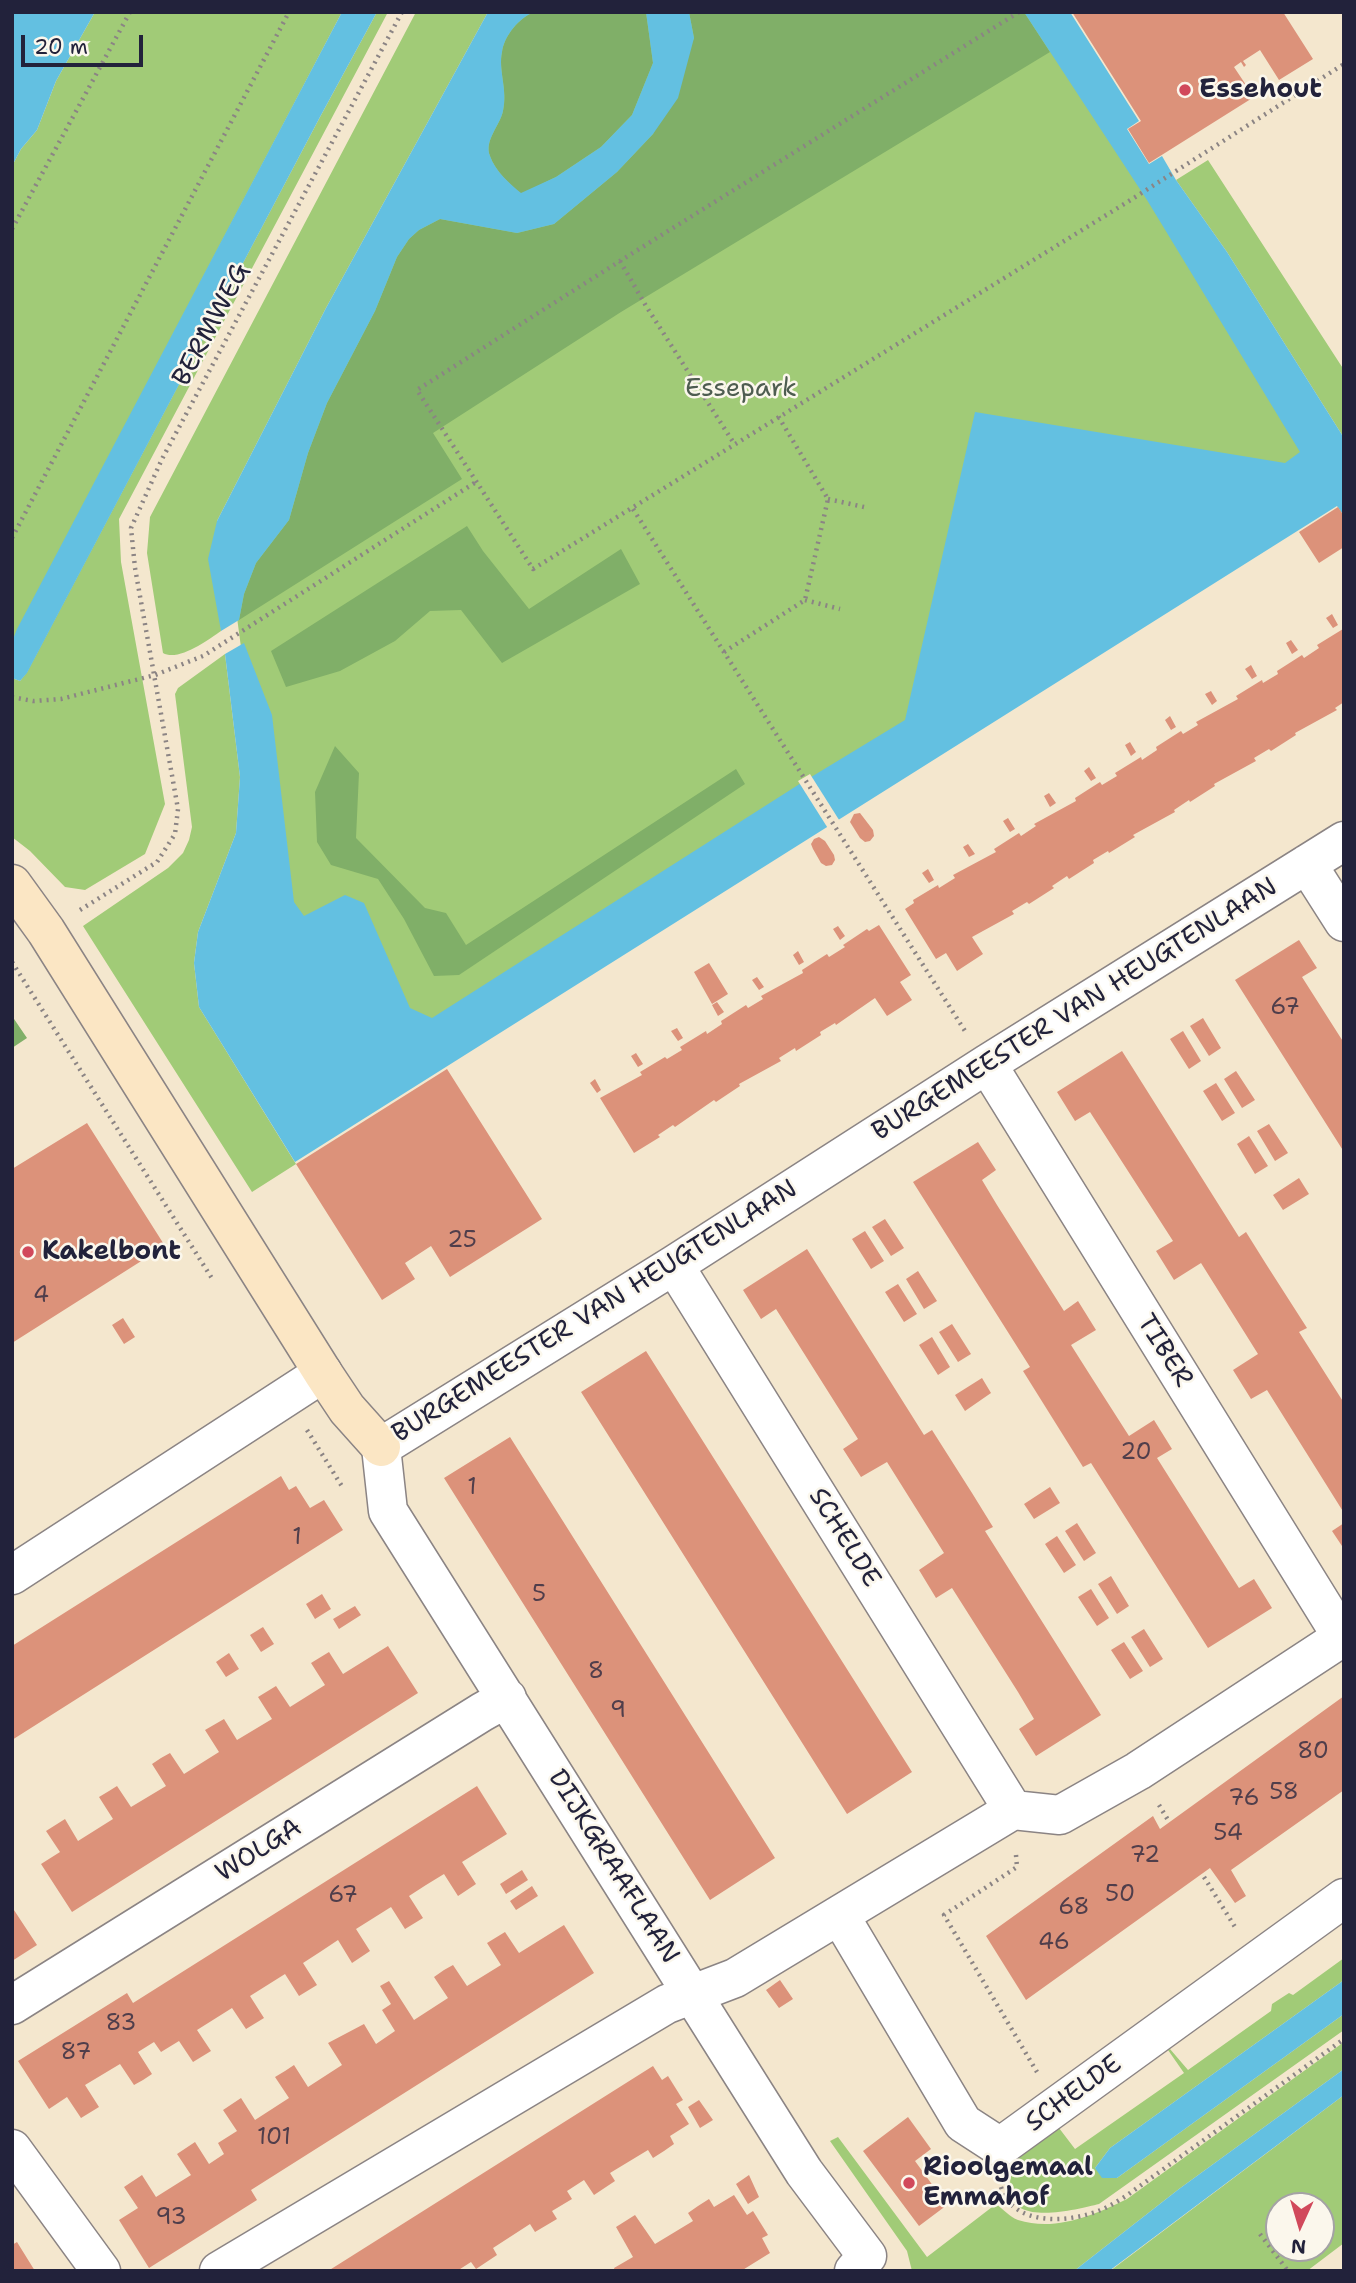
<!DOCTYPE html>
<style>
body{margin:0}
#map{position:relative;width:1356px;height:2283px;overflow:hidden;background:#f4e7ce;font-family:"Shantell Sans",sans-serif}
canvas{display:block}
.frame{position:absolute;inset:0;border:14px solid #22223b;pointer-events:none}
.north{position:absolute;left:1265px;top:2192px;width:70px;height:70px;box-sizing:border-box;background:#fbf7ec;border:2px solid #a4a2a5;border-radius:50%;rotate:184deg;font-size:19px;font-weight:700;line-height:28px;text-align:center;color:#22223b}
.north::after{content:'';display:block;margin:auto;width:24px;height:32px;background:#d1495b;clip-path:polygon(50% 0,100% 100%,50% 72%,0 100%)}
.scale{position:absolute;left:21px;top:35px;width:122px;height:32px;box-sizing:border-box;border:4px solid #22223b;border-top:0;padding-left:9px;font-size:21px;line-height:24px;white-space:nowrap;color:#22223b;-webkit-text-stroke:5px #fbf7ec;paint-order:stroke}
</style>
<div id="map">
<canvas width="1356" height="2283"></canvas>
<div class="frame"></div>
<div class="north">N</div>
<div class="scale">20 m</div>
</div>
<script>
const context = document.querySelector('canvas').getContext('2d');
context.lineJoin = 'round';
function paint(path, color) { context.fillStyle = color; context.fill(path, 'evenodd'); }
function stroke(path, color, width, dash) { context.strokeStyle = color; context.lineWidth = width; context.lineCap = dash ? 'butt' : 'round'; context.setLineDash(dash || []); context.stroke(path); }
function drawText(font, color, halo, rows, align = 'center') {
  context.font = font + ' "Shantell Sans",sans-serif'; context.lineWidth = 5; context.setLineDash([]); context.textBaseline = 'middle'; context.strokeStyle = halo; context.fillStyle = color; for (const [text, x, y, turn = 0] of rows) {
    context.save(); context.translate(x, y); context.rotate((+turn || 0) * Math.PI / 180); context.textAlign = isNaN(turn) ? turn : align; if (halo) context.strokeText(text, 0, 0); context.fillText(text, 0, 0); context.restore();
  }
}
const green = new Path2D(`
 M95 12H342L12 642V166L21 149 37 130 56 81Z
 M377 12H388L119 519 121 562 165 804 145 854 85 890 65 887 30 851 12 837V678L20 681 27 672 320 117Z
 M416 12H488L326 308 217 521 221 631C208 640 178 662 163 653L147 553 150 517Z
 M517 12H1045L1321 467 303 1112 228 550Z
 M1208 160 1344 370V438L1227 252 1176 180Z
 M225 654 240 777 236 833 198 932 194 963 199 1007 296 1164 252 1192 83 926 168 868 183 853 189 840 192 827 175 694 178 688Z
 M1344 1958V1980L1110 2148 1095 2168 1117 2178 1344 2014V2030L1099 2204C1078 2209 1016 2226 1010 2193 1009 2183 1012 2170 1013 2160L1059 2128 1075 2149 1184 2073 1168 2050 1170 2049 1188 2070 1271 2011 1272 2004 1289 1993 1293 1995Z
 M1344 2042V2069L1179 2189 1074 2271H912L907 2251 830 2141 838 2137 927 2257 996 2204C1003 2209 1010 2217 1018 2220 1055 2232 1095 2215 1127 2199Z
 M1344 2095V2243L1307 2271H1110ZM1279 2206H1321V2248H1279Z`);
const forest = new Path2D(`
 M534 12H646L653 63 632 115 601 147 556 177 521 194C510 184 495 171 490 156 484 140 500 126 503 111 508 90 498 70 502 52 504 36 519 18 534 12Z
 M689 12H1024L1050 52 621 312 433 433 462 479 239 620 244 594 256 563 289 520 308 453 327 403 375 311 397 257 409 239 419 230 440 219 517 233 554 224 617 172 653 134 694 38Z
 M467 526 483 551 529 609 621 549 640 584 502 663 461 610 430 611 395 641 340 671 286 687 271 651Z
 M335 746 359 773 356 838 425 908 446 913 466 945 736 769 745 784 459 975 434 976 404 919 378 879 331 865 317 842 315 792Z
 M12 1016 27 1038 12 1048Z`);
const water = new Path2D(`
 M12 12H95L56 81 37 130 21 149 12 166Z
 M342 12H377L320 117 27 673 20 681 12 678V642L17 629Z
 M488 12H534C519 18 504 36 502 52 498 70 508 90 503 111 500 126 484 140 490 156 495 171 510 184 521 193L556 177 601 147 632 115 653 63 646 12H689L694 38 678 98 653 134 617 172 554 224 517 233 440 219 419 230 409 239 397 257 375 311 327 403 308 453 289 520 256 563 244 594 239 620 221 631 208 559 217 521 326 308Z
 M1024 12H1070L1139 121 1127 129 1149 164 1162 156 1176 180 1227 252 1344 438V516L1337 506 295 1162 199 1007 194 963 198 932 236 833 240 777 225 654 244 643 272 715 294 902 304 916 345 895 364 903 410 1008 432 1018 798 785 905 720 975 412 1285 463 1300 452 1147 200Z
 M1344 1980V2014L1117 2178H1102L1095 2168 1110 2148Z
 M1344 2069V2095L1109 2271H1074L1179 2189Z`);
const pier = new Path2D(`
 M810 774 841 823 829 830 798 781Z`);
const building = new Path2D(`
 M1072 12H1283L1313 59 1279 80 1260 50 1243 61 1246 65 1244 67 1241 62 1234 67 1254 97 1149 163 1128 129 1141 121Z
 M1338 507 1344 516V547L1319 563 1299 532Z
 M1332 614 1338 625 1333 628 1326 618Z
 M1343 629 1344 702 1335 708 1337 710 1295 733 1296 735 1271 751 1269 749 1254 758 1256 761 1214 784 1215 786 1190 802 1189 800 1174 810 1175 812 1133 835 1135 837 1109 853 1108 851 1093 860 1094 863 1069 879 1067 876 1052 886 1054 888 1029 904 1027 902 1012 911 1014 914 972 937 983 954 957 971 946 953 936 959 905 909 914 903 913 900 938 885 939 888 955 878 953 875 996 852 994 849 1019 833 1021 836 1036 826 1034 824 1076 801 1075 798 1100 782 1102 785 1117 776 1115 773 1141 757 1142 760 1157 750 1156 747 1181 731 1183 734 1198 725 1196 722 1238 699 1236 696 1262 680 1263 683 1278 674 1277 671 1302 655 1304 658 1319 648 1317 645Z
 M1291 640 1298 650 1292 654 1286 643Z
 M1251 665 1257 676 1252 679 1245 669Z
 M1211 691 1217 701 1212 705 1205 694Z
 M1170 716 1176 727 1171 730 1165 720Z
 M1130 742 1136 752 1131 756 1125 745Z
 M1089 767 1096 778 1091 781 1084 771Z
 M1049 793 1056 803 1050 807 1044 796Z
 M860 813 873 830 874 836 870 841 865 842 860 838 850 822 854 814Z
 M1008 818 1015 829 1010 832 1003 821Z
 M819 837 825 841 834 855 835 860 832 865 826 866 821 863 813 849 811 844 814 839Z
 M968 844 975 854 969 857 963 847Z
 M928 869 934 880 929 883 922 873Z
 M879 925 911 975 900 982 912 1000 887 1016 875 998 836 1025 835 1023 820 1032 821 1035 796 1051 795 1048 779 1058 781 1061 739 1084 740 1086 716 1102 714 1100 675 1127 673 1125 658 1135 660 1137 634 1153 600 1098 642 1075 640 1072 665 1057 667 1059 682 1050 680 1047 706 1031 707 1034 722 1024 721 1021 746 1005 748 1008 763 999 761 996 803 973 802 970 827 954 829 957 845 947 843 945 867 929 869 931Z
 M838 926 845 936 840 940 833 929Z
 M1299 940 1317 968 1302 977 1344 1043V1152L1235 980Z
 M798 951 804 962 799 965 793 955Z
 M709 963 728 994 712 1004 694 972Z
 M757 977 764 987 759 990 752 980Z
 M717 1002 724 1012 718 1016 712 1005Z
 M1203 1018 1221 1048 1209 1056 1190 1026Z
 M677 1028 683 1038 678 1041 671 1031Z
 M1183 1031 1201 1061 1189 1069 1170 1039Z
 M1122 1051 1239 1237 1246 1232 1266 1264 1307 1328 1299 1332 1344 1403V1513L1267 1390 1251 1399 1233 1370 1258 1354 1201 1263 1174 1280 1156 1251 1173 1241 1090 1112 1075 1121 1057 1092Z
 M636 1053 643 1064 638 1067 631 1056Z
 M447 1069 542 1219 450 1277 431 1246 405 1263 415 1279 382 1300 296 1164Z
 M1236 1071 1255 1100 1242 1108 1224 1079Z
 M595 1079 601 1090 597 1093 590 1083Z
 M1216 1083 1235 1113 1222 1121 1203 1091Z
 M87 1123 165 1246 12 1343V1169Z
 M1269 1124 1288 1153 1275 1161 1257 1131Z
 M1249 1136 1268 1166 1255 1174 1237 1144Z
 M978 1142 996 1170 982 1180 997 1205 1064 1311 1078 1301 1096 1330 1071 1345 1090 1375 1129 1436 1154 1420 1172 1449 1157 1458 1239 1588 1254 1579 1272 1608 1208 1648 1091 1463 1083 1467 1023 1371 1030 1367 913 1182Z
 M1299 1178 1309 1194 1283 1210 1273 1195Z
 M885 1219 904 1248 891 1256 872 1227Z
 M865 1231 884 1261 871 1269 852 1239Z
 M807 1249 924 1435 932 1430 972 1493 993 1527 985 1531 1101 1715 1036 1756 1019 1729 1034 1719 1018 1692 952 1588 936 1598 919 1570 944 1553 887 1462 861 1477 843 1449 858 1439 776 1309 761 1319 743 1290Z
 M918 1271 937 1301 924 1309 906 1279Z
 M898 1284 917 1314 904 1322 885 1292Z
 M123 1318 135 1337 124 1344 112 1325Z
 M952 1324 971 1354 958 1362 939 1332Z
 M932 1337 950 1367 938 1375 919 1345Z
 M646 1351 912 1772 847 1814 581 1392Z
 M982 1378 991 1393 965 1411 955 1395Z
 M510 1437 775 1858 710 1900 444 1478Z
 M281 1476 289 1490 296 1486 310 1508 324 1500 343 1530 12 1740V1646Z
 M1050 1487 1060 1503 1034 1519 1024 1504Z
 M1077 1523 1096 1553 1084 1561 1065 1531Z
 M1344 1523V1549L1332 1531Z
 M1057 1536 1076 1565 1064 1573 1045 1544Z
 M1111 1576 1129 1606 1117 1614 1098 1584Z
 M1091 1589 1109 1618 1097 1626 1078 1597Z
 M322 1594 331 1609 315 1619 306 1604Z
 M355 1606 361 1615 339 1629 333 1619Z
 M263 1627 274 1644 261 1652 250 1635Z
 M1144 1629 1163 1659 1150 1667 1131 1637Z
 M1124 1642 1143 1671 1130 1679 1111 1650Z
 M388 1646 418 1693 72 1912 41 1864 60 1852 46 1831 65 1819 78 1841 113 1819 99 1797 109 1791 117 1786 131 1807 166 1786 152 1764 161 1758 170 1753 184 1774 219 1752 205 1730 224 1719 237 1740 272 1719 258 1697 276 1686 290 1707 325 1685 311 1663 329 1652 343 1674Z
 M229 1653 239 1669 226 1677 216 1662Z
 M1344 1696V1790L1231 1870 1246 1896 1235 1903 1210 1868 1026 2000 986 1936 1153 1816 1160 1829Z
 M477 1786 507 1834 462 1862 476 1884 458 1896 444 1874 426 1885 409 1896 423 1918 405 1929 391 1907 356 1929 370 1951 352 1963 338 1940 320 1952 303 1963 317 1985 299 1996 285 1974 250 1996 264 2018 246 2029 232 2008 197 2030 211 2051 193 2062 179 2041 161 2052 154 2042 138 2052 152 2074 143 2080 134 2085 120 2064 85 2085 99 2107 81 2118 67 2097 49 2109 18 2061 127 1993 133 2003Z
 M522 1870 528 1880 506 1894 500 1884Z
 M532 1886 538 1896 516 1910 510 1901Z
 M12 1907 37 1945 12 1961Z
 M564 1925 594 1973 251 2190 257 2200 149 2268 119 2220 138 2208 124 2187 142 2175 156 2197 191 2175 177 2154 195 2142 209 2164 224 2154 218 2143 237 2131 223 2110 241 2098 255 2120 289 2098 275 2077 285 2071 294 2065 308 2087 342 2065 328 2043 364 2024 376 2044 395 2031 382 2010 391 2004 380 1986 389 1981 414 2020 448 1998 434 1977 444 1970 453 1965 467 1986 501 1965 487 1943 505 1932 519 1953Z
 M780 1980 793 1999 779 2008 766 1990Z
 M653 2066 662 2080 668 2076 683 2100 676 2104 689 2124 670 2136 674 2144 664 2151 653 2158 648 2150 610 2173 615 2181 594 2195 584 2180 567 2191 572 2199 552 2211 557 2219 535 2232 530 2224 493 2248 497 2255 476 2269 471 2262 457 2271H328Z
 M699 2100 713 2120 700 2128 688 2107Z
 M908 2117 931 2149 915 2161 947 2205 919 2226 863 2151Z
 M749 2175 759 2197 748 2204 736 2184Z
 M734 2195 747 2215 753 2211 768 2235 762 2238 770 2253 741 2271H615L614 2268 633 2257 616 2227 635 2215 655 2244 693 2221 688 2213 698 2206 709 2199 714 2207Z
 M17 2242 35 2271H12V2245Z`);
const path = new Path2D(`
 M1019 12 620 261 417 390 533 569 1129 201 1344 64
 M12 229 130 12
 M620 261 646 306 735 445
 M828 499 864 507
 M633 509 965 1031
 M12 538 289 12
 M805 600 840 609
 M724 652 805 600 828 499 778 416
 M12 697 33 701 61 699 155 675 203 656 476 482
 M80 910 157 862 175 834 178 809 135 568 131 528 162 459 402 12
 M12 962 213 1280
 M307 1430 343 1488
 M1159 1805 1168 1820
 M1016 1855 1017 1867 944 1915 1037 2072
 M1204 1877 1235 1927
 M1001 2187C1013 2227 1069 2223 1101 2210 1110 2206 1118 2201 1126 2196L1344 2039
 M1260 2234 1288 2271`);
const street = new Path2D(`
 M1307 864 1344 922
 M987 1064 1342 1637
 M674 1265 1013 1810
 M12 1575 323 1373
 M840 1916 963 2123 1000 2147 1344 1898
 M12 2005 482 1712 507 1698
 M12 2149 101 2271
 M219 2271 667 2004 735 1978 1013 1810 1060 1815 1138 1771 1344 1636
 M854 2271 867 2256 804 2172 388 1511 381 1447 674 1265 987 1064 1344 841`);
const secondary = new Path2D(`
 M12 884 46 931 323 1373 347 1409 381 1447`);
const markers = [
 [1185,90,7,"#d1495b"],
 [28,1252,7,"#d1495b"],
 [909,2183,7,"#d1495b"]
];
const numberNames = [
 ["67",1285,1008],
 ["25",462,1241],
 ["4",41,1296],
 ["20",1136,1453],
 ["1",472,1488],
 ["1",297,1538],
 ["5",539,1595],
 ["8",596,1672],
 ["9",618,1711],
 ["80",1313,1752],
 ["58",1284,1793],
 ["76",1244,1799],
 ["54",1228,1834],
 ["72",1145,1856],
 ["50",1120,1895],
 ["67",343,1896],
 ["68",1074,1908],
 ["46",1054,1943],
 ["83",121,2024],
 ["87",76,2053],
 ["101",274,2138],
 ["93",171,2218]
];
const poiNames = [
 ["Essehout",1199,90],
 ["Kakelbont",42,1252],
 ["Rioolgemaal",923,2168],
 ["Emmahof",923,2198]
];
const streetNames = [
 ["BERMWEG",212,325,-62],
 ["BURGEMEESTER VAN HEUGTENLAAN",1075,1010,-32],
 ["BURGEMEESTER VAN HEUGTENLAAN",595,1312,-32],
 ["TIBER",1164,1351,58],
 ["SCHELDE",844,1538,58],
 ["WOLGA",259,1851,-32],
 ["DIJKGRAAFLAAN",613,1867,58],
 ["SCHELDE",1074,2094,-36]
];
const parkNames = [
 ["Essepark",741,389]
];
paint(green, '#a1cb77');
paint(forest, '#80af68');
paint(water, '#63c0e1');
paint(pier, '#f4e7ce');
paint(building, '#dc927a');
stroke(street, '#8b8484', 41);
stroke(secondary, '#8b8484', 41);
stroke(path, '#8b8484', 4.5, [2, 5]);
stroke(street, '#fff', 38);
stroke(secondary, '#fbe6c4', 38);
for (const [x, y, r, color] of markers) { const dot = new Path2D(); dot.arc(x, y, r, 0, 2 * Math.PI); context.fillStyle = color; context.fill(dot); stroke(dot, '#fbf7ec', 2.5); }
drawText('23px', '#503e4b', null, numberNames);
drawText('bold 26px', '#22223b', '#fbf7ec', poiNames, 'left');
drawText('26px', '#22223b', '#fbf7ec', streetNames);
drawText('26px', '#4e5d50', '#fbf7ec', parkNames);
</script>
